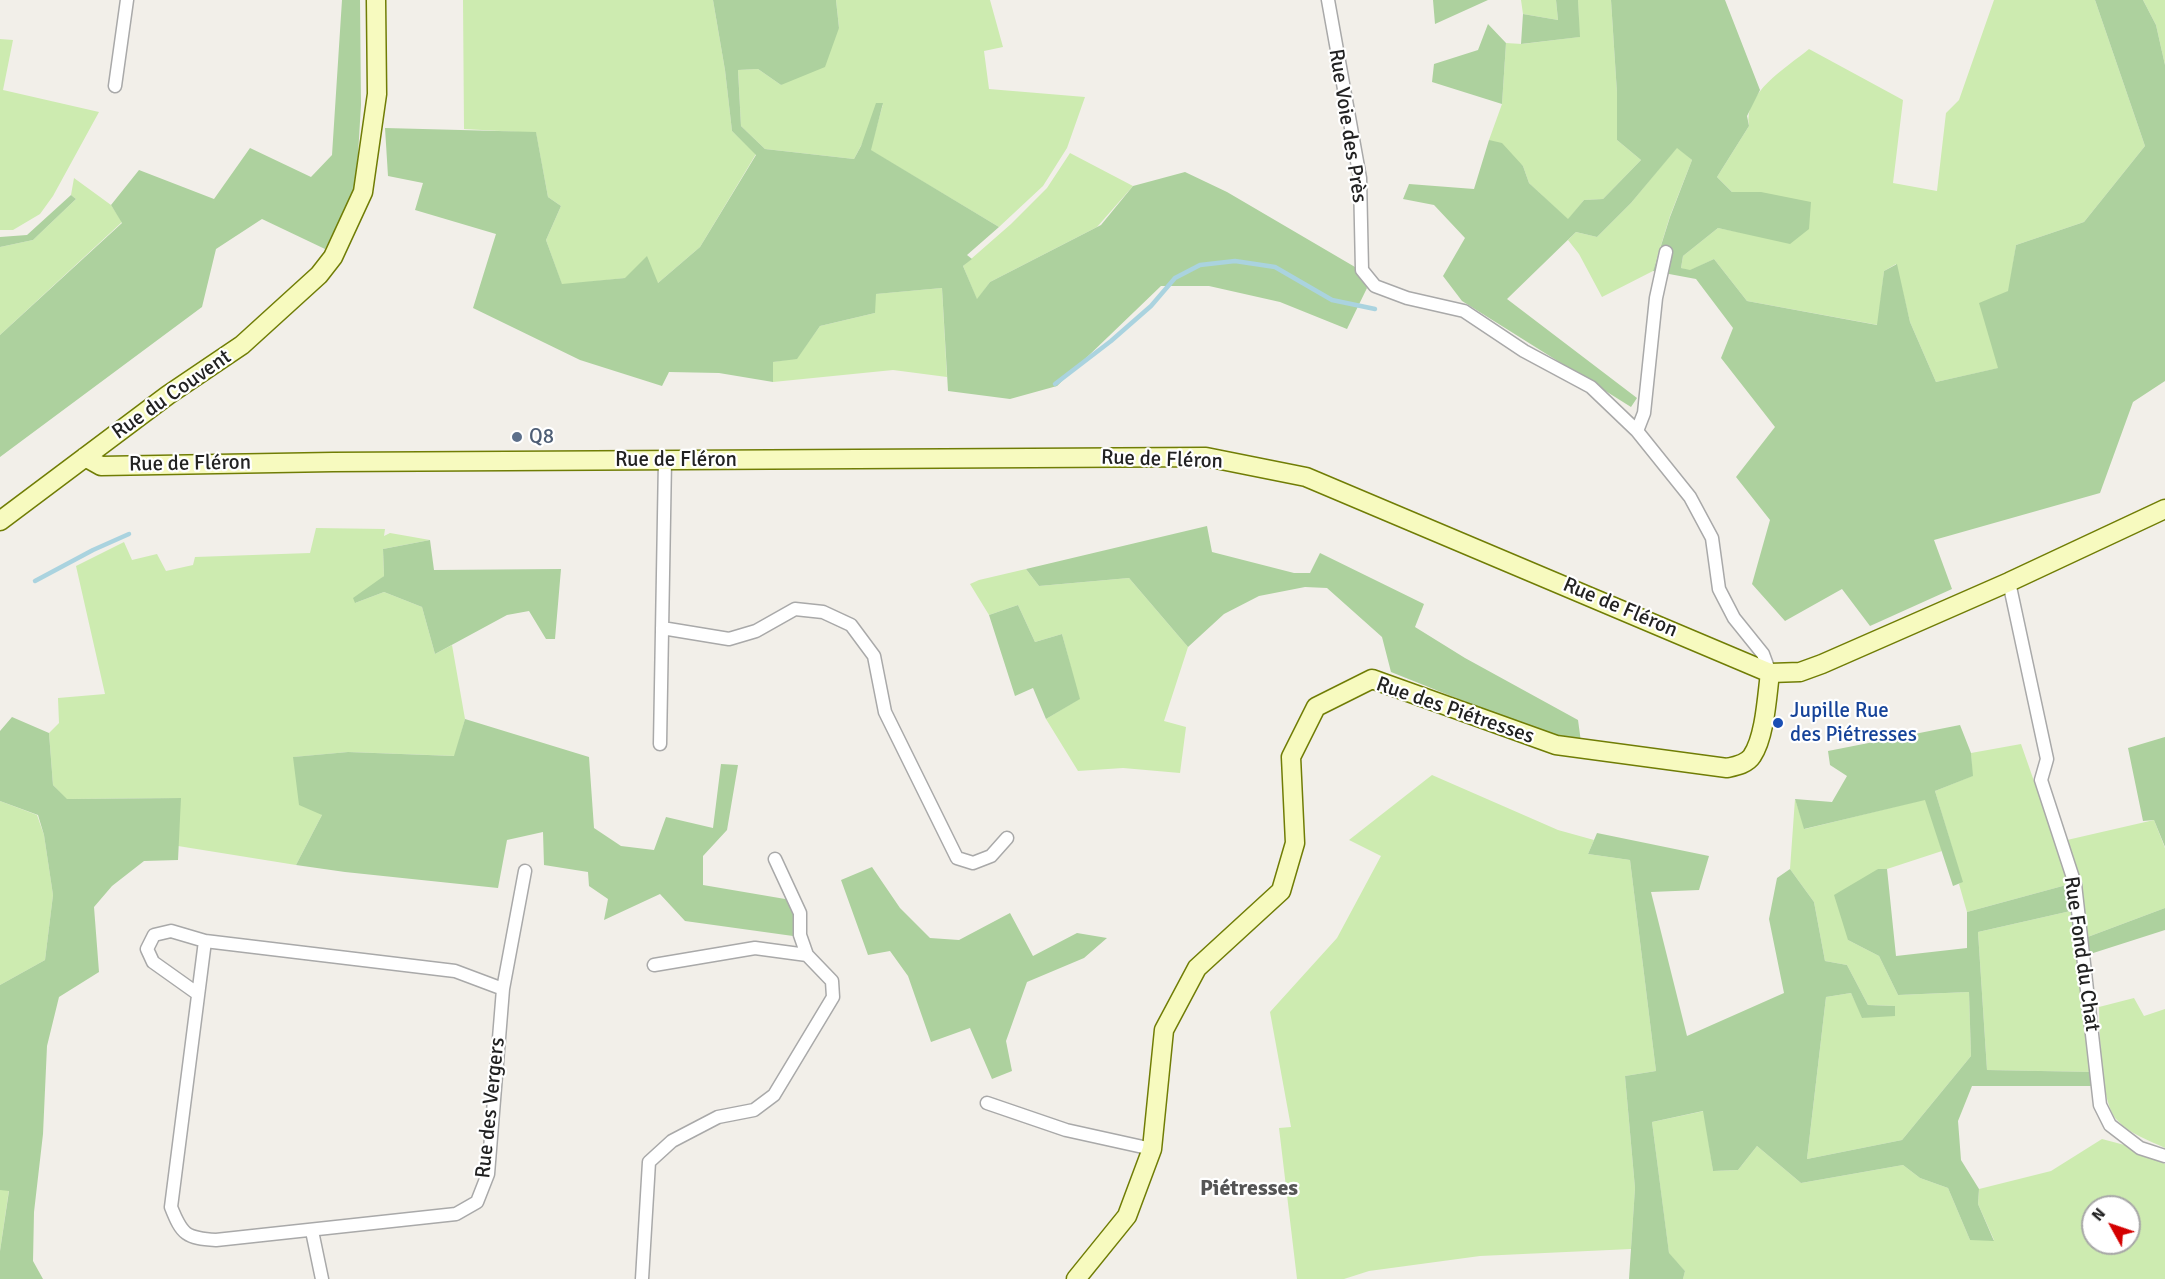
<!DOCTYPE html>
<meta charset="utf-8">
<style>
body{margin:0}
#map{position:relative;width:2165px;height:1279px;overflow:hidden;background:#f2efe9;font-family:Signika,sans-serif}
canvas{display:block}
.north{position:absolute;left:2081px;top:1195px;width:60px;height:60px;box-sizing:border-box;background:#fff;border:2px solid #a7a7a7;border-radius:50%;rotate:310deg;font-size:16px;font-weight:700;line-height:24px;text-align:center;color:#222}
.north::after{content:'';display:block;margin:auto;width:21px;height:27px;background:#d40000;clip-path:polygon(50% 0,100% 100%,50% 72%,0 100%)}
</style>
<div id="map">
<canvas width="2165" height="1279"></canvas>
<div class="north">N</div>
</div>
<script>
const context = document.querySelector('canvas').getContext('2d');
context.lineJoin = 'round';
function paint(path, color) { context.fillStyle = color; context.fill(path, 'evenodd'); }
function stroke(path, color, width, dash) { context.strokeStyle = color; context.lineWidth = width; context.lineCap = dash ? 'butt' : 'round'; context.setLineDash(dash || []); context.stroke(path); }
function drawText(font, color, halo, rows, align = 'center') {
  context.font = font + ' Signika,sans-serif'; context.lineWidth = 4.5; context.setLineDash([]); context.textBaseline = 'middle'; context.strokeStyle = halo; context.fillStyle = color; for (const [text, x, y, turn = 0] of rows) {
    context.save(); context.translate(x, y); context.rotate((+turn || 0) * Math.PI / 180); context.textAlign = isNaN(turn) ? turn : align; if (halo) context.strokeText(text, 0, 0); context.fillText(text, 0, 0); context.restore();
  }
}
const grass = new Path2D(`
 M463 0H713L725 70 732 131 756 154 700 247 658 283 625 278 562 285 546 240 561 206 548 197 536 133 464 129Z
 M836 0H990L1003 47 984 51 989 89 1085 97 1067 148 1043 186 999 227 870 150 883 104 854 159 765 149 741 126 738 70 758 69 781 85 839 28Z
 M1521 0H1556L1558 20 1523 14Z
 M1578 0H1611L1617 93V140L1641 160 1603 199 1584 200 1568 220 1529 183 1523 166 1489 140 1502 104 1506 43 1522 44 1579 37Z
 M1994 0H2095L2145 146 2084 222 2016 245 2009 291 1980 304 1999 368 1936 382 1910 322 1896 264 1884 271 1878 325 1747 301 1714 259 1689 271 1681 268 1683 256 1718 228 1749 234 1761 192H1732L1717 177 1749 126C1743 93 1786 68 1809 49L1903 100 1893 183 1937 191 1946 113 1959 100Z
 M2143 0H2165V65L2156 25Z
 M0 39 13 40 3 90 99 112 53 196 40 214 13 230H0Z
 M1677 147 1692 160 1670 216 1653 271 1602 297 1579 254 1568 240 1576 232 1597 237 1631 203Z
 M1070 153 1133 186 1097 227 990 282 977 300 963 266 1011 224 1047 188Z
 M74 178 111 205 122 222 0 335V247L33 240 76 199 71 195Z
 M942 288 947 377 893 370 773 382V362L797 358 820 326 875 313V294Z
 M316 528 385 529 384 536 390 533 430 540 383 549 384 576 355 603 384 592 422 607 435 654 452 645 465 719 455 756 348 752 294 757 322 815 296 865 178 846 180 798 66 799 53 785 49 733 59 723 58 698 105 694 76 566 124 542 132 560 157 554 166 571 193 565 195 557 310 553Z
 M1026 569 1039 586 1129 578 1188 647 1164 721 1186 727 1180 773 1123 768 1078 771 1046 719 1079 699 1062 634 1035 642 1018 605 989 615 970 584 979 580Z
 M2021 744 2070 884 1967 912 1959 884 1962 881 1935 791 1972 776 1971 753Z
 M1432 775 1558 830 1594 840 1588 854 1630 860 1656 1071 1625 1076 1635 1188 1631 1249 1480 1256 1369 1271 1344 1279H1297L1279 1128 1291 1127 1270 1012 1337 938 1381 856 1349 840Z
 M1795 799 1805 829 1926 799 1942 851 1887 869H1878L1848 940 1879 956 1898 995 1969 992 1971 1056 1902 1140 1807 1159 1826 997 1851 993 1863 1018 1895 1006 1868 1005 1847 965 1825 961 1814 902 1790 869Z
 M0 801 37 815 44 835 53 895 45 960 0 985Z
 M2154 820 2165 848V908L2085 938 2080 881 2067 840Z
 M2075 910 2094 1072 1987 1070 1978 932Z
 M2134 998 2144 1016 2165 1009V1148C2148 1140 2130 1134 2117 1120 2100 1102 2100 1033 2099 1007Z
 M1704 1111 1713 1171 1738 1170 1757 1146 1801 1183 1903 1165 1920 1178 1948 1188 1970 1240H1994L1978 1204 1979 1189 2051 1171 2102 1139 2132 1147 2165 1164V1279H1683L1685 1271 1669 1254 1652 1122ZM2093 1207H2129V1243H2093Z
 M0 1190H9L0 1251Z`);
const forest = new Path2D(`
 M342 0H360L361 105 356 188 325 249 262 219 216 249 202 307 0 457V335L122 223 111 205 139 170 214 199 250 148 311 177 332 155Z
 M713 0H836L839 28 825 67 781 85 758 69 738 70 741 126 765 149 854 159 861 146 876 103H883L871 150 999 227 967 255 972 259 963 266 977 299 990 282 1101 225 1133 186 1185 172 1227 192 1355 267 1367 288 1347 329 1280 302 1209 286H1161L1057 386 1010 399 948 391 942 288 876 294 875 313 820 326 797 359 773 362V382L719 373 669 372 662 386 580 360 473 308 496 234 415 210 423 183 388 176 385 128 536 132 548 197 561 206 546 240 562 284 625 278 647 256 658 283 700 247 756 155 732 131 725 70Z
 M1433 0H1488L1435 24Z
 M1556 0H1578L1580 37 1521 44 1523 14 1558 20Z
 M1611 0H1725L1760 90 1747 116 1749 126 1717 177 1732 192H1761L1811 202 1809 229 1790 244 1718 228 1683 256 1681 268 1690 270 1714 259 1747 301 1877 325 1884 271 1897 264 1910 322 1936 382 1998 368 1979 303 2008 291 2016 245 2084 222 2145 146 2095 0H2143L2156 25 2165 65V381L2133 402 2100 493 1934 540 1952 589 1870 626 1842 589 1785 621 1752 584 1770 520 1736 477 1775 427 1721 358 1733 328 1696 279 1653 271 1670 217 1692 160 1677 148 1631 203 1597 237 1576 232 1507 299 1637 398 1631 407 1462 301 1443 276 1465 238 1434 205 1403 199 1409 184 1474 189 1489 140 1502 143 1523 166 1529 183 1568 219 1584 200 1603 199 1641 160 1617 140V93Z
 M1488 24 1506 43 1502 104 1432 82 1434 64 1478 50Z
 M71 195 76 199 33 240 0 247V237L27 235Z
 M1207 526 1212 552 1294 573H1310L1320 553 1424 604 1415 627 1465 658 1578 720 1581 742 1531 728 1391 672 1382 637 1327 588 1305 587 1259 596 1224 614 1188 647 1129 578 1039 586 1026 569Z
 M430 540 434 570 561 569 555 639H546L529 611 507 615 435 654 422 607 384 592 355 603 353 598 384 576 383 549Z
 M1018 605 1035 642 1062 634 1080 699 1046 719 1033 688 1015 696 989 615Z
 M12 717 49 733 53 785 67 799 181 798 178 860 144 861 112 886 94 907 99 972 59 997 47 1046 43 1134 34 1212 33 1261 43 1279H0V1251L9 1191 0 1190V985L45 960 53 895 44 835 38 815 0 801V731Z
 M465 719 589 757 594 828 621 846 654 850 666 817 713 828 721 764 738 765 727 830 703 856V885L791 900 799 910 793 936 685 921 660 894 604 920 608 899 589 886 588 872 544 865 543 832 507 840 498 888 345 872 296 865 322 815 299 805 293 757 348 752 454 756Z
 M1960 725 1971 753 1973 776 1935 791 1963 882 1953 886 1925 800 1804 829 1795 799 1832 802 1847 776 1830 765 1828 751Z
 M2165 737V847L2154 820 2143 821 2128 748Z
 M1597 833 1709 856 1699 890 1651 892 1687 1036 1784 993 1769 919 1777 878 1790 869 1814 902 1825 961 1847 965 1868 1005 1895 1006V1016L1862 1018 1851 993 1826 997 1807 1159 1902 1140 1971 1056 1969 992 1898 995 1879 956 1848 940 1834 895 1878 869H1887L1896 956 1967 948V912L2070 884 2075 910 1978 932 1987 1070 2094 1072 2095 1086H1972L1958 1121 1961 1160 1979 1189 1978 1204 1994 1241 1970 1240 1948 1188 1920 1178 1903 1165 1801 1183 1757 1146 1738 1170 1713 1171 1703 1111 1652 1122 1669 1253 1685 1271 1683 1279H1629L1635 1188 1625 1076 1656 1071 1630 860 1588 854Z
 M872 867 900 908 930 938 959 940 1010 913 1033 956 1077 933 1107 938 1084 958 1027 982 1006 1041 1012 1071 992 1079 970 1028 931 1042 908 976 890 951 868 955 841 880Z
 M2165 908V930L2087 955 2085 938Z`);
const stream = new Path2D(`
 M1055 384 1111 341 1151 306 1175 278 1200 265 1235 261 1275 267 1332 300 1375 309
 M35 581 93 550 129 534`);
const street = new Path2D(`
 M1328 0 1360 178 1362 270 1375 286 1407 298 1464 311 1524 351 1591 387 1637 431 1690 497 1712 538 1719 589 1734 618 1763 654 1770 673
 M115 86 127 0
 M1637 431 1644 413 1656 298 1666 252
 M2009 582 2047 759 2041 780 2075 884 2100 1105 2110 1125 2140 1148 2165 1156
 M662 628 729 639 756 631 795 609 823 612 851 625 874 656 885 712 957 858 973 863 991 856 1007 838
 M660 744 665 460
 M654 965 755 948 807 955
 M503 989 455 971 205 941 171 1207C182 1235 186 1238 216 1240L456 1214 477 1202 488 1174 503 989 525 871
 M198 994 153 962 147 949 154 935 171 931 205 941
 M987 1103 1066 1130 1152 1149
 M312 1231 322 1279
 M642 1279 649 1162 672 1141 718 1117 754 1110 774 1095 833 997 832 981 807 955 800 935V913L775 859`);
const secondary = new Path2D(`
 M85 457 101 466 333 462 1206 457 1306 477 1770 673 1800 672 1822 664 2009 582 2165 509
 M0 521 168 395 242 345 319 275 333 257 363 192 377 94 376 0
 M1076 1279 1127 1216 1152 1149 1164 1030 1197 968 1281 891 1295 843 1291 757 1316 707 1372 679 1556 745 1727 768C1736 766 1747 764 1752 756 1765 737 1767 696 1770 673`);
const markers = [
 [517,437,6,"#5c6f8a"],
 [1778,723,6,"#1a4fb4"]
];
const streetNames = [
 ["Rue Voie des Près",1347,126,81],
 ["Rue du Couvent",172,395,-35],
 ["Rue de Fléron",676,460],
 ["Rue de Fléron",1162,460,2],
 ["Rue de Fléron",190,464,-1],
 ["Rue de Fléron",1620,608,23],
 ["Rue des Piétresses",1455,711,19],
 ["Rue Fond du Chat",2081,954,82],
 ["Rue des Vergers",491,1108,-84]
];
const serviceNames = [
 ["Q8",529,437]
];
const transitNames = [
 ["Jupille Rue",1790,711],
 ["des Piétresses",1790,735]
];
const neighbourhoodNames = [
 ["Piétresses",1249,1189]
];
paint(grass, '#cdebb0');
paint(forest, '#add19e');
stroke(stream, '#aad3df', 4.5);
stroke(street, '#a9a9a9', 15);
stroke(secondary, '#707d05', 21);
stroke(street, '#fff', 12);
stroke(secondary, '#f7fabf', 18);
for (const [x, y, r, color] of markers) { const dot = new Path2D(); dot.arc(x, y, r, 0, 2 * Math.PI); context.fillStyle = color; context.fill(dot); stroke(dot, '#fff', 2); }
drawText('21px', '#222', '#fff', streetNames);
drawText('21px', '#4e5e75', '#fff', serviceNames, 'left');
drawText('21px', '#164399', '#fff', transitNames, 'left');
drawText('bold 22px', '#555', '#fff', neighbourhoodNames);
</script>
